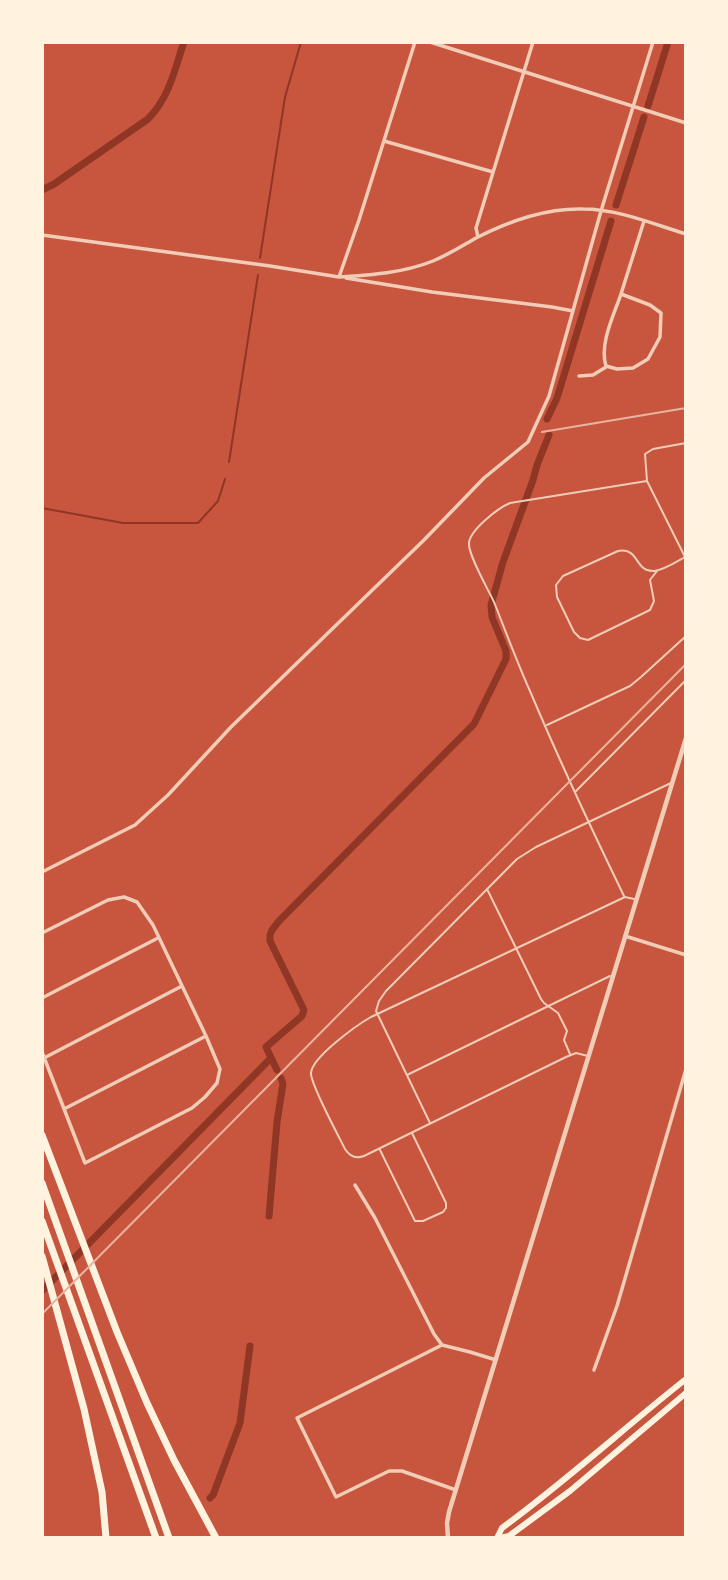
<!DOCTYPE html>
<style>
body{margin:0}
#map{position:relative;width:728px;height:1580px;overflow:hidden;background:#c8553d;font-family:"Fira Sans",sans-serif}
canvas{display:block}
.frame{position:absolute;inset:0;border:44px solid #fff3e0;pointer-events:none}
</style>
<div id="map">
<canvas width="728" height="1580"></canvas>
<div class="frame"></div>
</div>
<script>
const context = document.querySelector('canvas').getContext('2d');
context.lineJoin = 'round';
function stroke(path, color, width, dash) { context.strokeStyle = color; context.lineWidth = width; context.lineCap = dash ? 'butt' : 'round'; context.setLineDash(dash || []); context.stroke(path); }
const stream = new Path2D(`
 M260 258 285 97 301 42
 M229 462 258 275
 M42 508 123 523H198L218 501 225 479`);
const canal = new Path2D(`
 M648 106 668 42
 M42 190 54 184 148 119C170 96 174 71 184 42
 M616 205 644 117
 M547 419 557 398 611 221
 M277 1070 266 1047 302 1016 304 1010 270 941V935L272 930 279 921 474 724 506 659V651L492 617 491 605 503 562 533 480 537 465 549 435
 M269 1216 277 1122 283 1084 281 1078
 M42 1291 271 1058
 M210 1498 213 1495 240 1423 250 1346`);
const service = new Path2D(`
 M686 443 653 449 645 454 647 481 686 559
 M657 571 650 580 654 601 650 610 588 640 580 638 574 632 557 597 556 585 563 576 618 551C640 547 634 572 654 571 664 570 676 562 685 557
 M547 725 630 686 641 677 686 636
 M576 791 686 680
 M487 889 541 999 544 1003 558 1013 567 1031 564 1040 570 1054
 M624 896C591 828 559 760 530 691 517 662 506 632 494 602 488 589 468 555 469 543 470 530 498 508 510 503L647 481
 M588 1056 576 1053 566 1057 364 1156C356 1159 350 1157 345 1149 339 1137 310 1083 311 1073 312 1057 357 1025 371 1017L625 897 634 899
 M407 1075 610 976
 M430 1123 376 1011 379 1001 386 991 517 859 536 847 671 783
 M380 1150 415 1221H423L443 1212 446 1208V1203L412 1133`);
const minor = new Path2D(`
 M415 42 359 220 339 277C371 275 403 273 433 261 448 255 462 246 476 238 509 221 545 208 583 209 618 209 653 224 686 234
 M430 42 686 123
 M384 141 493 172
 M42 235 270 266 339 277
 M478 237 476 228 533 42
 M346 278 432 292 552 307 573 311
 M621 294 650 305 661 313 660 337 648 359 633 368 617 369 606 366C599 344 614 315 621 294Z
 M621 294 644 221
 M579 376 593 375 606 367
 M42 872 135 825 168 795 231 727 424 540 484 478 528 442 549 396 601 211 653 42
 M42 933 108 900 124 897 137 902 153 925 206 1036 220 1069 217 1083 205 1097 192 1108 85 1163 42 1052
 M625 936 686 955
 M42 998 158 938
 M44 1058 182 986
 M64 1109 206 1036
 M355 1185 375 1218 434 1334 442 1345 470 1352 496 1360
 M442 1345 297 1418 336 1497 389 1471H402L456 1490
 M594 1370 617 1306 686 1069`);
const tertiary = new Path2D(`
 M448 1538 447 1523 449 1512 686 738`);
const primary = new Path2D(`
 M497 1538 502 1528C566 1481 624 1428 686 1379
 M500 1538 509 1536 570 1491 686 1393`);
const motorway = new Path2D(`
 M42 1135 117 1332 147 1403 174 1460 216 1538
 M42 1183 169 1538
 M42 1221 156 1538
 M42 1256 84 1409 102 1492 106 1538`);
const rail = new Path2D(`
 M542 432 686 408
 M42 1314 686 664`);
stroke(stream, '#8f3625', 2);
stroke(canal, '#8f3625', 7);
stroke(service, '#f1ccb7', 2);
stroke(minor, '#f1ccb7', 3.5);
stroke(tertiary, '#f1ccb7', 4.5);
stroke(primary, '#fff3e0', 6);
stroke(motorway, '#fff3e0', 7);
stroke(rail, '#e9b49f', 2);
</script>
